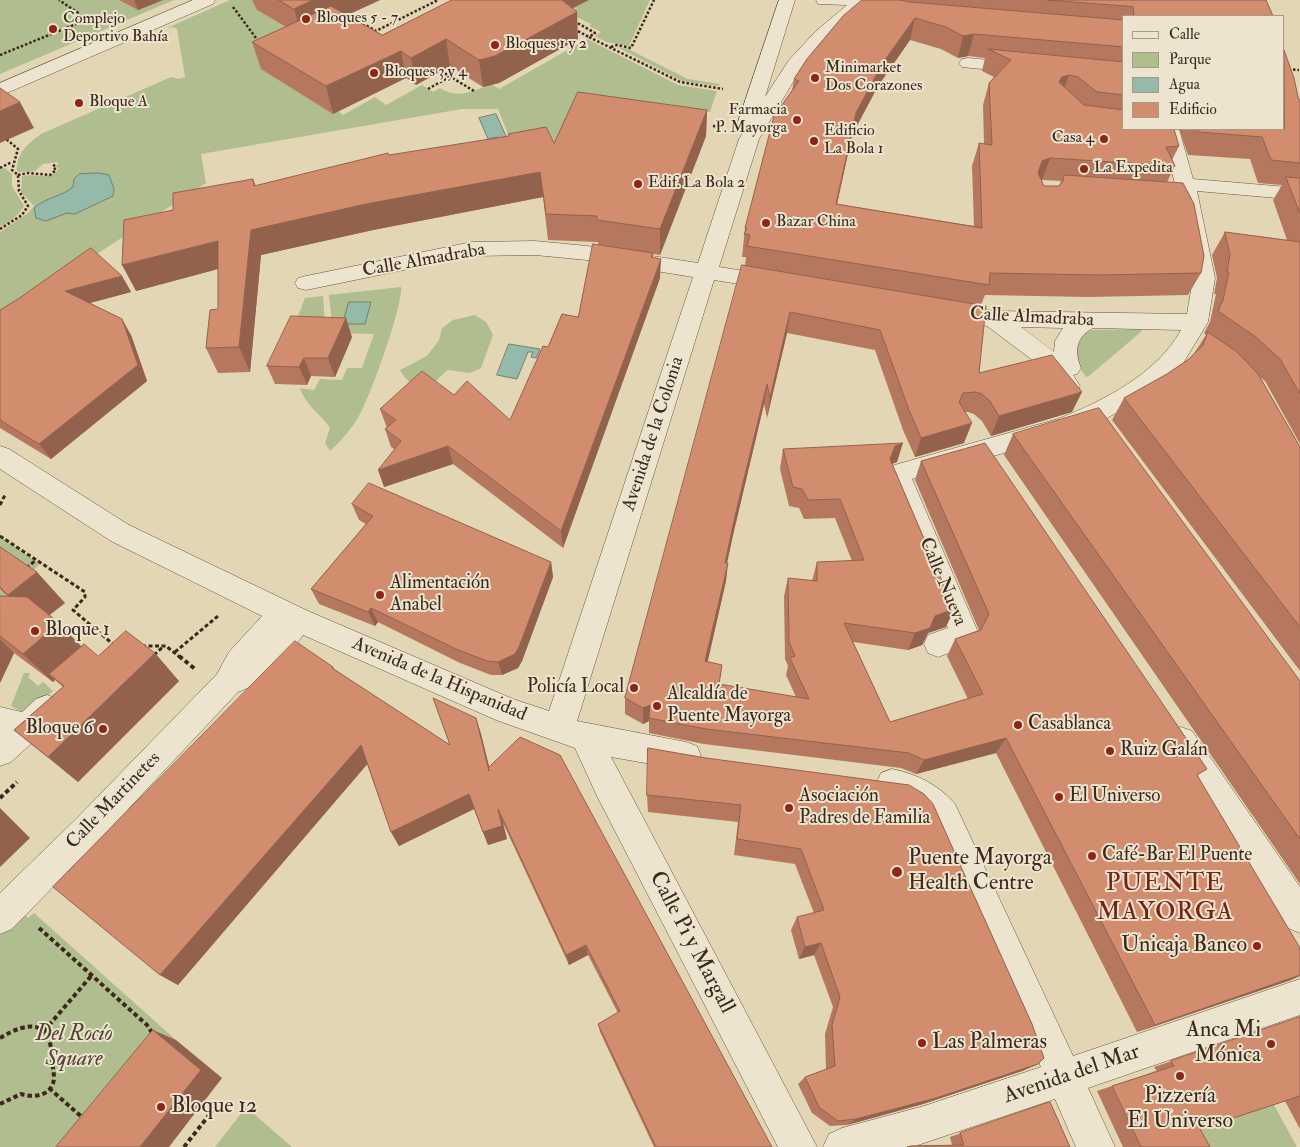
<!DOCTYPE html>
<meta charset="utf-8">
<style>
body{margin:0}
#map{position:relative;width:1300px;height:1147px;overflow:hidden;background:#e2d6b4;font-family:"IM FELL Double Pica",serif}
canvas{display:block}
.legend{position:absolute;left:1122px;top:15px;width:162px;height:115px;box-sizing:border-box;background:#ece4ce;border:1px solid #a69987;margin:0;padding:6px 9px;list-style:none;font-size:15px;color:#3c281d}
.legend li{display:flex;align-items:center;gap:10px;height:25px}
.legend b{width:25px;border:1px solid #a69987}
</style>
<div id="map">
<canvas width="1300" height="1147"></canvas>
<ul class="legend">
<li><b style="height:6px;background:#ece4ce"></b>Calle</li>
<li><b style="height:14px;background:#b0be8f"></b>Parque</li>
<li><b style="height:14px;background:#95baa9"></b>Agua</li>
<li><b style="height:14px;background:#d28c6e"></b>Edificio</li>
</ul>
</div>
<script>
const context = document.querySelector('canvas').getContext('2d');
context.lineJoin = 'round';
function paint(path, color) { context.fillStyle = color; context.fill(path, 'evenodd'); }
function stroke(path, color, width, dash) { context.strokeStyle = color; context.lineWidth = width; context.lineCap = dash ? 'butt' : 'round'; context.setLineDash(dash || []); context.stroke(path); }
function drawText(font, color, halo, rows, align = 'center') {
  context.font = font + ' "IM FELL Double Pica",serif'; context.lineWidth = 4; context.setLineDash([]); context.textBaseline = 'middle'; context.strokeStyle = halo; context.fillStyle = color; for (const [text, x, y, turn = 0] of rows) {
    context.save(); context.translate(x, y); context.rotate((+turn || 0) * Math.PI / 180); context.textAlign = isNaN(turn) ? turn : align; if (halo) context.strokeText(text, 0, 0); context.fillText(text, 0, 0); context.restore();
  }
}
const green = new Path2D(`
 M0 0H174L0 74Z
 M230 0H275L257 10 293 31 338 111 343 115 375 97 386 105 422 85 433 92 440 88C457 100 476 90 491 84L499 89 587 39 678 85 717 91 710 112 694 111 611 241 591 242 554 162 511 141 498 109H462L201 154 206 183 0 317V232L28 213 34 206 21 192 22 176C35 173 51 182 59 168L55 167 58 164V162L43 164 35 171 17 172C16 154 27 144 41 134L171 77 178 79 185 77 177 29 173 27 167 28Z
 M589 0H650L629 46 606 42 595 36 601 32 589 26 591 24 579 18 575 19 564 12Z
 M617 47 628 49 688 79 720 84 718 86 682 81Z
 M5 168 12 174V186L24 206C20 214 8 224 0 226V169Z
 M401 287C403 305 373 388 363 408 355 425 344 438 330 451L325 443 330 428C321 414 305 405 300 388L314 390 320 379 342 380 347 368H362L374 334 333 333 329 295Z
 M323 296 325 326 295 324 305 298Z
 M475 315 486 322 493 335 481 368 470 373 448 370C443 373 438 380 433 383 418 390 407 383 400 370L427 356 439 340 442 328 453 320Z
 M1139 329 1142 331 1089 376 1086 377 1075 361 1073 343 1084 333 1091 330Z
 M0 536 40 564 6 595 7 596 0 603Z
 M24 673H30L28 677 38 686 43 682 53 691 27 715 11 706Z
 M13 904 28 918 34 913 176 1040 89 1147H0V917Z
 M1156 1070 1171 1103H1273L1297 1147H1174L1139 1078Z
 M246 1107 292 1147H215Z`);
const water = new Path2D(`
 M496 114 506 136 502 139 497 137 488 139 479 118Z
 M99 173 109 175 114 189 113 196 75 214 67 213 46 221 36 218 34 208C46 197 61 197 73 187L74 179 79 174Z
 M349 302H371L365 324H343Z
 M509 344 540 349 536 358 531 357 533 352H528L517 379 497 375Z`);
const pathFar2 = new Path2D(`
 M233 7 259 42
 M574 21 595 33 589 37 680 82 723 89
 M354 22H360L376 31 438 0
 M574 29 589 37
 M611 47 617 45 631 48 654 0
 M0 55 76 24 80 14 59 0
 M1284 69 1299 70
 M441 71 474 91
 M428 89 449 77
 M713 126 721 127
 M0 168 12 162
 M18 175 28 173 50 175 56 170 53 167 55 164
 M0 229 22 215 28 206 19 191 18 175 12 170 18 149 5 138`);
const pathFar1 = new Path2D(`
 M0 505 5 495
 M0 536 85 592V597L73 610 114 645
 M26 568 35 561
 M142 646H166L181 658
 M175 652 218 616
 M154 655 164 646`);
const path = new Path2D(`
 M179 656 195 669
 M0 798 17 782
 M39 928 147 1025 153 1034
 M44 1031 92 975
 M0 1038C28 1021 51 1019 52 1059 52 1065 54 1072 54 1078 53 1096 34 1098 21 1094L0 1104
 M49 1088 84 1119
 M184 1147 217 1105`);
const minor = new Path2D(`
 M193 0H215L213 4 0 96V83Z
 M779 0H795L765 97 789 60 816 31 847 5 818 4 816 0H871L828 39 802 67 759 139 719 267 776 276 784 278 787 283 784 288 776 290 714 280 577 721 686 742 697 746 701 756 697 766 686 770 611 757 817 1147H778L597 796 575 748 496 720 303 635C285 660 266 682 238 692L99 840 12 929 0 934V893L77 818 217 674 229 652 262 616 111 541 0 469V446L9 449 129 525 308 611 513 699 549 711 693 277 587 260 535 255 472 256 306 290 298 288 295 283 298 278 306 276 472 242 535 241 587 246 698 263 739 139 747 127 741 126 738 122Z
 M968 58 1022 63 1028 64 1031 68 1028 72 1022 73 962 67 959 63 962 59Z
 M1160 129H1179L1193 179 1299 188 1300 200 1197 191 1215 278 1208 322 1182 365 1147 395 1102 421 1064 436 912 479 978 632 971 645 938 657 928 653 924 644 928 635 948 628 892 495 886 478 891 466 1058 419C1103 401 1157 374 1181 330L1093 328C1076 337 1074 351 1081 368L1077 374 1073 375 1080 386 1076 392 1068 395 1060 392 1043 368 987 326 941 316 938 311 941 306 949 303 994 311 1187 314 1193 278 1179 198ZM1021 327 1063 328 1055 341 1054 352Z
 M47 695 58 699 62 709 58 719 11 762 0 766V707L22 712 36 699Z
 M1181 727 1192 731 1300 887V933L1288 928 1170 751 1166 741 1170 731Z
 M892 769C917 774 939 785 955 804L1073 1056 1300 979V1015L1088 1088 1115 1147H1076L1055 1099 912 1147H823L829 1134 842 1128 924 1106 1041 1067 933 826 910 805 881 795 876 784 881 773Z`);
const wall = new Path2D(`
 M119 0H163L138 10Z
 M252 0H380L347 15 382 35 452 0H589L572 8 578 39 499 83 483 87 450 66 416 85 406 78 333 114 261 69 252 42 286 27 257 10Z
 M862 0H1266L1273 16H1124V129L1179 146 1172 160 1175 166 1167 182 1201 273 1188 295 1088 297 985 295 981 305 979 373 1072 412 991 436 982 421 974 414 968 412H965L964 443 915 457 903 430 875 350 787 333 767 418 764 404 733 535 727 563 726 581 707 662 719 684 796 697 786 675 788 666 785 659 784 596 788 578 812 581 817 562 852 561 835 518 804 519 799 508 789 506 780 469 783 449 897 462 892 464 954 609 946 627 928 633 922 645 908 650 853 642 890 722 968 699 947 656 955 639 979 630 915 480 921 461 1198 776 1291 980 1137 1032 996 753 916 774 901 768 704 744 649 733V721L643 724 625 714V698L745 266 746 257H742L745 228 792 91 794 79ZM910 40 941 49 958 58 968 56 985 58 982 71 994 77 989 83 983 105 984 144 979 143 972 166 974 226 837 204 852 135 878 86ZM1041 180H1042L1061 181 1059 186H1044Z
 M1298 97 1300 101V444L1265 381 1260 377 1300 447V671L1112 420 1124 398 1167 374 1189 359 1195 352 1206 335 1204 333 1210 322 1216 294H1214L1217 278 1212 255 1225 232 1287 240 1273 200 1282 185 1258 183 1250 159 1188 155 1179 129H1284Z
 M707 110 706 136 660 255 653 254V258L660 278 563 548 453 464 384 487 394 449 391 447 385 429 387 428 380 409 454 395 510 420 548 347 578 317 598 245V242L548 240 543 197 373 230 261 255 250 372 218 373 206 348 218 309V269L136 291 173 210 253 179 256 186 389 155 554 143Z
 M122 276 131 292 90 303 131 335 147 381 51 459 0 428V310Z
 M352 337 335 377 311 376 307 385 275 384 267 366Z
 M1013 434 1300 681V884L1004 455Z
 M352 504 551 562 553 577 522 661 518 668 502 675H491L460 663 378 622 375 626 319 604 311 589 366 524 359 520Z
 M0 547 65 603 49 615 59 623 81 646 98 656 179 681 78 782 14 730 63 687 55 680 53 682 14 653 0 683V596H7L0 589Z
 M333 667 335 670 450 745 476 718 481 734 489 767 772 1147H654L600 1032 598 1024 618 1013 588 955 569 965 503 823 507 839 488 845 474 809 399 846 391 832 367 764 178 985 160 975Z
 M706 758 1038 1064 1022 1071 923 1104 847 1125 830 1126 812 1113 798 1084 805 1077 826 1069 825 1034 833 1007 814 955 799 959 791 930 797 917 814 913 795 864 734 855 738 822 648 812 647 795Z
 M1300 1017V1129L1285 1101 1200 1129 1210 1147H1123L1097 1091 1157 1071 1154 1067Z
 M1050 1102 1070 1147H906L910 1146 952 1145 950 1137Z`);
const shadedWall = new Path2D(`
 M134 0H163L138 10Z
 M313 0H380L302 36 294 9Z
 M552 0H589L553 18Z
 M577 12 578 39 499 83 483 87 479 60Z
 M915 18 910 40 878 86 852 135 832 227 836 204 856 113 882 64Z
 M974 34 968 56 958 58 963 36Z
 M446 39 450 66 416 85 411 58Z
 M401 51 406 78 333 114 326 86Z
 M1069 75 1061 97 1059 82 1062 77Z
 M20 102 34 128 0 143V111Z
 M707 110 706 136 660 255V229Z
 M1050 158 1042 180 1033 183 1042 161Z
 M540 172 543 197 373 230 261 255 250 372 239 347 251 230 366 204Z
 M218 241 229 266 136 291 122 265Z
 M661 259 660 278 563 548 561 531Z
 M122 276 131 292 75 307 65 291Z
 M790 312 787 333 767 418 770 398Z
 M346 318 352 337 335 377 328 358Z
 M122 319 131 335 147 381 51 459 39 444Z
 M304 358 311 376 307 385 299 367Z
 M767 384 764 404 733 535 723 581 725 563 735 516Z
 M1082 392 1072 412 991 436 999 416Z
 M972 423 964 443 915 457 921 438Z
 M903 443 897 462 889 465 890 459 895 446Z
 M448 446 453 464 384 487 378 470Z
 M551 562 553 577 522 661 518 668 502 675 498 662Z
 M728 563 726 581 704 678 705 661Z
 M37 572 65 603 37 625 8 595Z
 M371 608 378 622 375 626 368 612Z
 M954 609 946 627 928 633 922 645 908 650 915 633 935 616Z
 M59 623 86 652 49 674 55 680 53 682 23 654Z
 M0 639 14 653 0 683Z
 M155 653 179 681 78 782 48 757Z
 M650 705 649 721 643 724V708Z
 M476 718 481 734 494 786 489 771Z
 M1006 738 996 753 916 774 924 760Z
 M361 745 370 761 178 985 160 975Z
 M469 794 474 809 399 846 391 832Z
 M0 808 30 838 0 867Z
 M498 809 503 823 507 839 488 845 483 832Z
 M821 943 814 955 799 959 805 947Z
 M586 945 588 955 569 965 566 955Z
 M1300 975V976L1291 980 1137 1032 1155 1025Z
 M153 1030 176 1040 222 1078 169 1147H140Z
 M1038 1064 1022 1071 923 1104 847 1125 856 1119Z`);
const building = new Path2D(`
 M279 0H313L294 9Z
 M452 0H562L577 12 495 56 479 60 446 39 411 58 401 51 326 86 252 42 331 6 382 35Z
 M862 0H900L910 2 1124 20V47L974 34 963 36 946 27 915 18 882 64 856 113 836 204 982 228 979 143 992 145 989 83 1011 60 988 49 1124 62V95L1097 92 1078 77 1069 75 1062 77 1059 82 1084 105 1124 110V129H1174L1179 146 1166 147 1175 166 1050 158 1042 161 1038 173 1044 186H1059L1063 181 1064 175 1183 183 1194 204 1204 256 1201 273 1099 275 990 273 989 285 747 246 750 235 744 234 747 228H745L774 116 799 81 794 79 807 59 843 16Z
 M1048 0H1266L1273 16H1134L1133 7Z
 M1284 50 1294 78 1298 97 1300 101V163L1271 160 1262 137 1199 132 1197 129H1284Z
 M0 88 20 102 0 111Z
 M578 92 707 110 660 229 597 220V216L546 214 540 172 366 204 251 230 239 347 206 348 210 310 218 309V241L122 265 124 220 173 210V193L253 179 254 186 388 153 389 155 509 136 508 134 546 127 554 143Z
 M1286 177 1300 178V213Z
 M1225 232 1300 242V394L1280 359 1256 337 1218 311 1223 300 1229 272H1227L1230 255Z
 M593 244 653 253 651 257 661 259 561 531 448 446 378 470 401 441 385 429 396 420 380 409 422 371 454 395 467 381 510 420 543 346 548 347 562 314 578 317Z
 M91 248 122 276 65 291 122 319 138 365 39 444 0 420V310L18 299Z
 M742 265 986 306 979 373 1052 355 1082 392 999 416 990 401 982 394 976 392 963 393 959 402 972 423 921 438 909 410 880 330 790 312 770 398 767 384 735 516 725 563H728L705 661 722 665 719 684 809 699 790 658 795 656 789 642 788 578 817 581V562L864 560 840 499 808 500 802 489 793 487 783 449 903 443 895 446 890 459 954 609 935 616 930 628 915 633 844 623 890 722 983 694 955 639 981 630 989 614 921 461 985 443 1207 769 1197 775 1300 948V975L1155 1025 1006 738 924 760 909 753 706 729 649 718 650 705 643 708 625 698Z
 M291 316 346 318 328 358H304L299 367 267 366Z
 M1208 332 1237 352 1258 374 1300 447V627L1124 398 1167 374 1189 359 1203 345Z
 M1099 408 1300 681V839L1013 434Z
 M369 483 551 562 519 647 515 654 498 662 487 661 456 649 371 608 368 612 311 589 373 516 352 504Z
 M0 547 37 572 8 595 0 587Z
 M0 596 27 597 59 623 23 654 0 636Z
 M126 631 155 653 48 757 14 730 64 686 49 674 84 644 98 656Z
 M295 641 333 667 332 668 450 745 433 698 476 718 489 771 488 768 520 737 560 755 772 1147H656L598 1024 620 1011 586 945 566 955 498 809 502 826 483 832 469 794 391 832 361 745 160 975 53 887Z
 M648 748 706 758 909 785 924 794 933 804 966 878 1032 1024 1044 1058 1038 1064 936 1098 856 1119 838 1121 819 1107 805 1077 835 1066 832 1025 840 997 821 943 805 947 797 917 824 910 801 849 737 839 741 805 647 795Z
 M1300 1017V1096L1200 1129 1210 1147H1141L1112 1086 1174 1066 1171 1061Z
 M153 1030 201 1070 140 1147H56Z
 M1050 1102 1070 1147H907L910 1146 964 1145 960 1133Z`);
const markers = [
 [306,19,5,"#8f2418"],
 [53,29,5,"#8f2418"],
 [495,45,5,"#8f2418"],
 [374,73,5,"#8f2418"],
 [815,78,5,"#8f2418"],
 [79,103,5,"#8f2418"],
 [797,120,5,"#8f2418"],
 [1104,139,5,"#8f2418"],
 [814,141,5,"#8f2418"],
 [1084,169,5,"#8f2418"],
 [638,184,5,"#8f2418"],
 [766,223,5,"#8f2418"],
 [380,595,5,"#8f2418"],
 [35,631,5,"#8f2418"],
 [634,688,5,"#8f2418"],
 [657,706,5,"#8f2418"],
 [1018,725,5,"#8f2418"],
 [103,729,5,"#8f2418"],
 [1110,751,5,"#8f2418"],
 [1059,797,5,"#8f2418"],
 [789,808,5,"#8f2418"],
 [1092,856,5,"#8f2418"],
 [897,872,6,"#8f2418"],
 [1257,946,5,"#8f2418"],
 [922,1043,5,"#8f2418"],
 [1271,1044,5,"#8f2418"],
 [1180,1076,5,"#8f2418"],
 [161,1107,5,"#8f2418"]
];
const farPoinames = [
 ["Bloques 5 - 7",316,19],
 ["Complejo",63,20],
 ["Deportivo Bahía",63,38],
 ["Bloques 1 y 2",505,45],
 ["Minimarket",825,69],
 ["Dos Corazones",825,87],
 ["Bloques 3 y 4",384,73],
 ["Bloque A",89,103],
 ["Farmacia",787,111,"right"],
 ["P. Mayorga",787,129,"right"],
 ["Edificio",824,132],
 ["La Bola 1",824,150],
 ["Casa 4",1094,139,"right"],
 ["La Expedita",1094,169],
 ["Edif. La Bola 2",648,184],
 ["Bazar China",776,223]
];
const streetNames = [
 ["Calle Almadraba",424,261,-10],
 ["Calle Almadraba",1032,318,3],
 ["Avenida de la Colonia",654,434,-72],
 ["Calle Nueva",942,582,67],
 ["Avenida de la Hispanidad",439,680,23],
 ["Calle Martinetes",114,801,-46]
];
const poiNames = [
 ["Alimentación",390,584],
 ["Anabel",390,606],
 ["Bloque 1",45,631],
 ["Policía Local",624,688,"right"],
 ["Alcaldía de",667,695],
 ["Puente Mayorga",667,717],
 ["Casablanca",1028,725],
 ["Bloque 6",93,729,"right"],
 ["Ruiz Galán",1120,751],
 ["Asociación",799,797],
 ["Padres de Familia",799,819],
 ["El Universo",1069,797],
 ["Café-Bar El Puente",1102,856]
];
const nearPoinames = [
 ["Puente Mayorga",908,859],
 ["Health Centre",908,884],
 ["Unicaja Banco",1247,946,"right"],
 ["Anca Mi",1261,1031,"right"],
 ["Mónica",1261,1056,"right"],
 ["Las Palmeras",932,1043],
 ["Pizzería",1180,1097,"center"],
 ["El Universo",1180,1122,"center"],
 ["Bloque 12",171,1107]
];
const nearStreetnames = [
 ["Calle Pi y Margall",691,943,62],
 ["Avenida del Mar",1072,1075,-19]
];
const nearParknames = [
 ["Del Rocío",74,1035],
 ["Square",74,1060]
];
const nearQuarternames = [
 ["PUENTE",1165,885],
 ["MAYORGA",1165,914]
];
paint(green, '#b0be8f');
paint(water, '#95baa9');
stroke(water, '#718071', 1);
stroke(minor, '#665443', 1);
stroke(pathFar2, '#3c281d', 2.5, [2.5, 2]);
stroke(pathFar1, '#3c281d', 3, [4, 2.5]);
stroke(path, '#3c281d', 4, [4.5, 3]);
paint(minor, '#ece4ce');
paint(wall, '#b5785f');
paint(shadedWall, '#93624d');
paint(building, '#d28c6e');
stroke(building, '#93624d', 1);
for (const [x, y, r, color] of markers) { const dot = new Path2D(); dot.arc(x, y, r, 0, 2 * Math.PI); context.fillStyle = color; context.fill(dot); stroke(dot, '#ece4ce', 2); }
drawText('16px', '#3c281d', '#ece4ce', farPoinames, 'left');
drawText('19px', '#3c281d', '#ece4ce', streetNames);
drawText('19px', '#3c281d', '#ece4ce', poiNames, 'left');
drawText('22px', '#3c281d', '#ece4ce', nearPoinames, 'left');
drawText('22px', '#3c281d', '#ece4ce', nearStreetnames);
drawText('italic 22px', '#534634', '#ece4ce', nearParknames);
context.letterSpacing = '1px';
drawText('25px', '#7a1f14', '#ece4ce', nearQuarternames);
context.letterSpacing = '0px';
</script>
